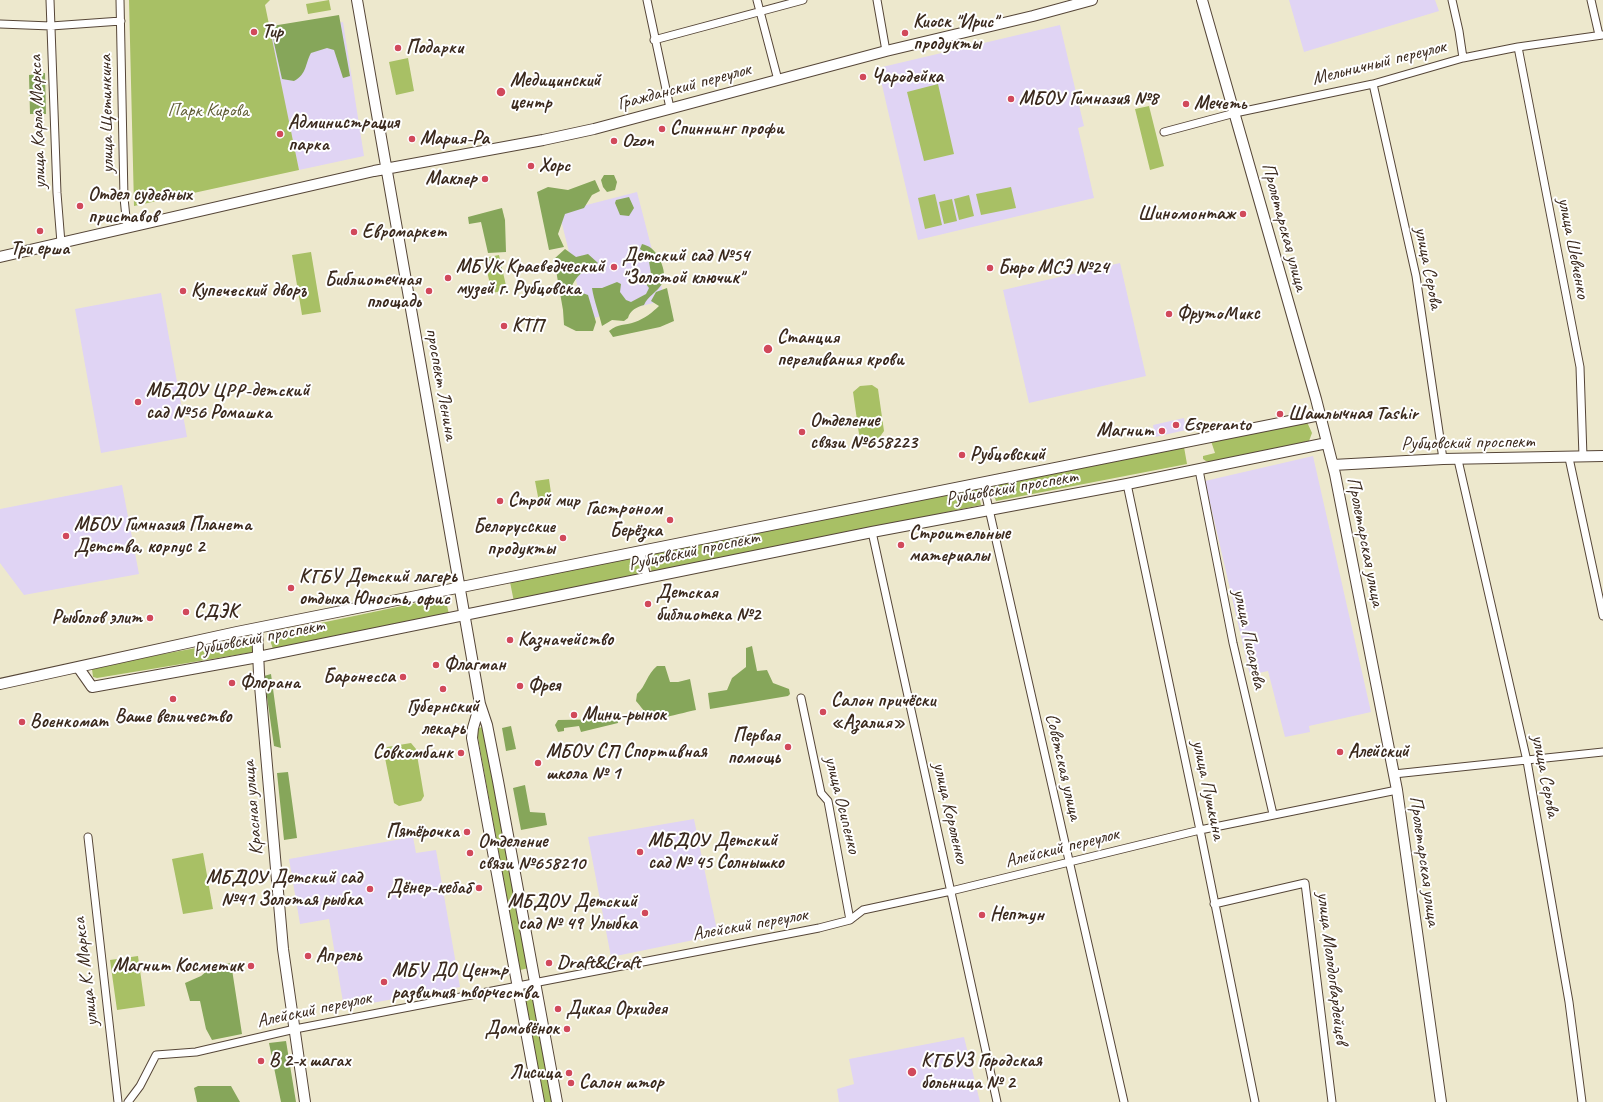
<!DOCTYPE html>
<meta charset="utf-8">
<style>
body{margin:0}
canvas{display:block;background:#ede8cd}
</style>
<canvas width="1603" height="1102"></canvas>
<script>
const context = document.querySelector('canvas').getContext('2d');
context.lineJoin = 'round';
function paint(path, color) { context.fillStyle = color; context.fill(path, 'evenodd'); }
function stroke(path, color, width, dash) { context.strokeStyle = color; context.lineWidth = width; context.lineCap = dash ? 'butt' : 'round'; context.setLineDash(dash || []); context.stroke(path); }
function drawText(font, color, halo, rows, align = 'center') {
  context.font = font + ' Caveat,sans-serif'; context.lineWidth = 4; context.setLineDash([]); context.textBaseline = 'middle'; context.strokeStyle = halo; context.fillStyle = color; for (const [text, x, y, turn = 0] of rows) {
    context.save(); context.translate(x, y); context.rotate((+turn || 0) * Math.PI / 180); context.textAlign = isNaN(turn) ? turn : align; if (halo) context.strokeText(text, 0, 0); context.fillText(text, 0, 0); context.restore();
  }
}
const built = new Path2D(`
 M1289 0H1435L1439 11 1304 52Z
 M343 22 364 156 299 170 270 36Z
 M1060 25 1084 126 1078 128 1094 198 918 240 878 68Z
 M637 192 665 300 586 320 559 212Z
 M1120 263 1146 376 1029 403 1003 290Z
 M161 293 187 437 101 453 75 309Z
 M1184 418 1186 430 1155 437 1153 425Z
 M1313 456 1371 712 1309 726 1310 732 1285 737 1268 671 1250 675 1205 481Z
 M122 485 139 574 24 595 0 563V509Z
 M694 819 718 935 611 957 588 837Z
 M413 837 416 853 436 850 460 987 344 1008 329 919 300 924 289 859Z
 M964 1037 980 1102H839L837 1089 854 1084 849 1059Z`);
const green = new Path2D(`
 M129 0H270L265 5 299 170 134 206Z
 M329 0 331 10 308 14 306 4Z
 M408 58 414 91 396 95 389 62Z
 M938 84 954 154 924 161 907 92Z
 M1149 106 1164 166 1150 170 1135 109Z
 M1011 187 1016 208 981 215 976 194Z
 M935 194 942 225 925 229 918 198Z
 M969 195 974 216 959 220 954 199Z
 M952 199 957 221 944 224 939 202Z
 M311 252 321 312 302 315 292 255Z
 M499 255 507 290 492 293 484 258Z
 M872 385 878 389 884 431 879 438H862L859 434 853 392 860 386Z
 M1307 422 1312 433 1309 441 1211 462 1206 461 1203 459V456L1215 453 1211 441Z
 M1184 447 1187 464 996 501 992 490 995 485Z
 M549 479 552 500 539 502 535 481Z
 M977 487 981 505 652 573 648 555Z
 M638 556 641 576 514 602 510 582Z
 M445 597 449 614 273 649 268 634Z
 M252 638 254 652 97 678 93 677 92 669 96 666Z
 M482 727 484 729 529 968 520 970 477 732 479 728Z
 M411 743 416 749 424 796 421 801 399 806 394 803 384 753 387 747Z
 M203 853 213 909 183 914 172 859Z
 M138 956 145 1006 117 1010 110 960Z
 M533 988 554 1102H542L521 990Z`);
const forest = new Path2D(`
 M339 15 350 76 343 78 334 50 327 48 311 53C305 64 307 74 294 81L282 79 274 43 272 26Z
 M45 73 46 114H30L29 75Z
 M604 175H614L617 182 615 190 607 192 603 187 601 180Z
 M595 180 600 191 592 195 584 208 565 214 558 234 564 247 549 250 537 192 548 187 568 190Z
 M629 197 634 208 629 216 620 215 615 203 616 200Z
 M502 208 505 220 506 252 488 253 481 222 469 224 468 217Z
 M642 244C645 245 649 246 651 248 660 255 668 274 662 284 657 292 648 296 644 305 637 307 630 310 628 318L624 321 612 320 602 326C599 313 594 301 592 288H602L617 282 621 284 620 292 626 300 631 302 646 294 649 288 646 284 651 274 648 255 640 249Z
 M565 249 576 257 588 254 598 263C586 269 575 275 571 289L588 295 596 322 593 331H576L564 325 563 310 554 259Z
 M667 288 674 321 660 327 613 337 609 331C619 323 624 326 635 322 644 319 653 312 659 306L651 301 656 292Z
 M752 646 757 671 767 670 773 683 789 689 790 694 788 696 710 709 708 693 727 690 732 678 746 667V648Z
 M657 666H665L670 682H678L690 679 696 710C683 712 662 721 649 715 644 712 640 705 636 701L637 694C646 686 647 674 657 666Z
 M271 674 281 748 274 746 264 676Z
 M614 719 618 720V723L581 732 579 726 564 728V731L558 732 555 725 558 720Z
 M511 726 516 749 506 751 502 728Z
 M288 772 297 838 284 840 277 773Z
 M525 785 530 812 545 813 547 825 521 830 513 788Z
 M231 963 242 1034 212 1040 206 1029 200 1001H190L185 983 201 976 213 966Z
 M286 1041 296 1102H281L269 1043Z
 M198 1086H231L240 1102H197L194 1088Z`);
const street = new Path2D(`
 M50 0 57 193 61 243
 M120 0 124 198 127 227
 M647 0 670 108
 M757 0 778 80
 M877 0 886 51
 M1452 0 1459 31 1463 58
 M1591 0 1599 35
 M0 24 51 26 121 21
 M654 40 803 0
 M1518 47 1580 367 1583 457
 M1373 84 1416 276 1443 459
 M1164 132 1235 113 1373 84 1463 58 1518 47 1603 35
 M1569 458 1603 616
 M1458 460 1527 761 1569 1002 1582 1102
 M1199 470 1233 643 1273 814
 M985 483 986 496 1124 1102
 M1127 484 1200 830 1255 1102
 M872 532 997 1102
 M641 552 647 578
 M801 698 821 793 828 801 850 920
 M1394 774 1603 752
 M88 837 118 1102
 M1214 904 1305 883 1332 1102
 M128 1102 140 1086 156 1055 196 1052 295 1029 819 928 850 920 863 910 951 891 1200 830 1397 790`);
const secondary = new Path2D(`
 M357 0 480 704 487 725 498 781 557 1102
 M1202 0 1316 399 1335 474 1397 790 1441 1102
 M0 257 374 171 543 140 594 129 886 51 1033 16 1092 0
 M1333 465 1443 459 1603 456
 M257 629 259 674 283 949 305 1102
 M78 667 92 687 258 657 872 532 1127 484 1327 443
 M0 684 237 632 1320 415
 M480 704 473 728 472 738 539 1102`);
const markers = [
 [254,32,4,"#d1495b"],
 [905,33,4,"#d1495b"],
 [398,48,4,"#d1495b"],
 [863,77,4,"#d1495b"],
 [501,92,5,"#d1495b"],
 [1011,99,4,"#d1495b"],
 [1186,104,4,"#d1495b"],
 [662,129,4,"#d1495b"],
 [280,134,4,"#d1495b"],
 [412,139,4,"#d1495b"],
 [614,141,4,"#d1495b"],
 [531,166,4,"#d1495b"],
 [485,179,4,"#d1495b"],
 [80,206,4,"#d1495b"],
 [1243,214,4,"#d1495b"],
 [40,231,4,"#d1495b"],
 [354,232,4,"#d1495b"],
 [614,267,4,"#d1495b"],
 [990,268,4,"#d1495b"],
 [448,278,4,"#d1495b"],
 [183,291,4,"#d1495b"],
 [429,291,4,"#d1495b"],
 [1169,314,4,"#d1495b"],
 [504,326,4,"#d1495b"],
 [768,349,5,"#d1495b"],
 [138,402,4,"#d1495b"],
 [1280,414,4,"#d1495b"],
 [1176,425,4,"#d1495b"],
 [1162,431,4,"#d1495b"],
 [802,432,4,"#d1495b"],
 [962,455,4,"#d1495b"],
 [500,501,4,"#d1495b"],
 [670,520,4,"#d1495b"],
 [66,536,4,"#d1495b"],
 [563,538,4,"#d1495b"],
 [901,545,4,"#d1495b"],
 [291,588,4,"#d1495b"],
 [648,604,4,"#d1495b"],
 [186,612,4,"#d1495b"],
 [150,618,4,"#d1495b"],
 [510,640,4,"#d1495b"],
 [436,665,4,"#d1495b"],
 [403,677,4,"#d1495b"],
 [232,683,4,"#d1495b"],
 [520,686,4,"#d1495b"],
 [443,689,4,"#d1495b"],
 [173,699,4,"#d1495b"],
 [823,712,4,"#d1495b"],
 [574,715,4,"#d1495b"],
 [22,722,4,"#d1495b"],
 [788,747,4,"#d1495b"],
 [1340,752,4,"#d1495b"],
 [461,753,4,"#d1495b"],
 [538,763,4,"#d1495b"],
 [467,832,4,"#d1495b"],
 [640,852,4,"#d1495b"],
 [470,853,4,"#d1495b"],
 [479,888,4,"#d1495b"],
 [370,889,4,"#d1495b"],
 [645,913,4,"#d1495b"],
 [982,915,4,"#d1495b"],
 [308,956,4,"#d1495b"],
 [549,963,4,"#d1495b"],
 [251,966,4,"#d1495b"],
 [384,982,4,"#d1495b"],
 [558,1009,4,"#d1495b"],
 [567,1029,4,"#d1495b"],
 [261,1061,4,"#d1495b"],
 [912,1072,5,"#d1495b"],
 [569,1073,4,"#d1495b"],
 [571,1083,4,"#d1495b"]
];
const poiNames = [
 ["Киоск \"Ирис\"",913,22],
 ["продукты",913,44],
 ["Тир",262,32],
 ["Подарки",406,48],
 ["Чародейка",871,77],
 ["Медицинский",510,81],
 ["центр",510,103],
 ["МБОУ Гимназия №8",1019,99],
 ["Мечеть",1194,104],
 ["Администрация",288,123],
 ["парка",288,145],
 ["Спиннинг профи",670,129],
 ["Мария-Ра",420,139],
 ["Ozon",622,141],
 ["Хорс",539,166],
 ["Маклер",477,179,"right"],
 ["Отдел судебных",88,195],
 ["приставов",88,217],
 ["Шиномонтаж",1235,214,"right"],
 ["Евромаркет",362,232],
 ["Три ерша",40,249,"center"],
 ["Детский сад №54",622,256],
 ["\"Золотой ключик\"",622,278],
 ["МБУК Краеведческий",456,267],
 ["музей г. Рубцовска",456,289],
 ["Бюро МСЭ №24",998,268],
 ["Библиотечная",421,280,"right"],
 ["площадь",421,302,"right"],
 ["Купеческий дворъ",191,291],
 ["ФрутоМикс",1177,314],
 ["КТП",512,326],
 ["Станция",777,338],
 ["переливания крови",777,360],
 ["МБДОУ ЦРР-детский",146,391],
 ["сад №56 Ромашка",146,413],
 ["Шашлычная Tashir",1288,414],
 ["Отделение",810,421],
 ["связи №658223",810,443],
 ["Esperanto",1184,425],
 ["Магнит",1154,431,"right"],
 ["Рубцовский",970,455],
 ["Строй мир",508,501],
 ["Гастроном",662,509,"right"],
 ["Берёзка",662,531,"right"],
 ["МБОУ Гимназия Планета",74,525],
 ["Детства, корпус 2",74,547],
 ["Белорусские",555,527,"right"],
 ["продукты",555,549,"right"],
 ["Строительные",909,534],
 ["материалы",909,556],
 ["КГБУ Детский лагерь",299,577],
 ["отдыха Юность, офис",299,599],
 ["Детская",656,593],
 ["библиотека №2",656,615],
 ["СДЭК",194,612],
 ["Рыболов элит",142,618,"right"],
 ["Казначейство",518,640],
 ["Флагман",444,665],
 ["Баронесса",395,677,"right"],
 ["Флорана",240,683],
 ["Фрея",528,686],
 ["Салон причёски",831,701],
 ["«Азалия»",831,723],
 ["Губернский",443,707,"center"],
 ["лекарь",443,729,"center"],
 ["Мини-рынок",582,715],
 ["Ваше величество",173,717,"center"],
 ["Военкомат",30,722],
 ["Первая",780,736,"right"],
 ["помощь",780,758,"right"],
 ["МБОУ СП Спортивная",546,752],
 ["школа № 1",546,774],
 ["Алейский",1348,752],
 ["Совкомбанк",453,753,"right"],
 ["Пятёрочка",459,832,"right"],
 ["МБДОУ Детский",648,841],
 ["сад № 45 Солнышко",648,863],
 ["Отделение",478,842],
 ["связи №658210",478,864],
 ["МБДОУ Детский сад",362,878,"right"],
 ["№41 Золотая рыбка",362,900,"right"],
 ["Дёнер-кебаб",471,888,"right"],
 ["МБДОУ Детский",637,902,"right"],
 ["сад № 49 Улыбка",637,924,"right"],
 ["Нептун",990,915],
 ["Апрель",316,956],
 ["Draft&Craft",557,963],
 ["Магнит Косметик",243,966,"right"],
 ["МБУ ДО Центр",392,971],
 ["развития творчества",392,993],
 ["Дикая Орхидея",566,1009],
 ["Домовёнок",559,1029,"right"],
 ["В 2-х шагах",269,1061],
 ["КГБУЗ Городская",921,1061],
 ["больница № 2",921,1083],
 ["Лисица",561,1073,"right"],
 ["Салон штор",579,1083]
];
const streetNames = [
 ["Мельничный переулок",1379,63,-14],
 ["Гражданский переулок",684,87,-15],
 ["улица Щетинкина",107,114,-91],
 ["улица Карла Маркса",38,122,-92],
 ["Пролетарская улица",1284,227,75],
 ["улица Шевченко",1573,248,79],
 ["улица Серова",1428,268,79],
 ["проспект Ленина",441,384,80],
 ["Рубцовский проспект",1468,443,-1],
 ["Рубцовский проспект",1012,488,-10],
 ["Пролетарская улица",1365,542,79],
 ["Рубцовский проспект",694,551,-12],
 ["Рубцовский проспект",259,638,-11],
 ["улица Писарева",1249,639,78],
 ["Советская улица",1063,767,77],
 ["улица Серова",1545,776,79],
 ["улица Пушкина",1208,790,78],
 ["улица Осипенко",842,805,76],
 ["Красная улица",253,808,-95],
 ["улица Короленко",950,813,77],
 ["Алейский переулок",1062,848,-14],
 ["Пролетарская улица",1424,861,82],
 ["Алейский переулок",750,925,-10],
 ["улица Молодогвардейцев",1332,968,83],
 ["улица К. Маркса",86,972,-97],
 ["Алейский переулок",314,1010,-12]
];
const parkNames = [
 ["Парк Кирова",208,111]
];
paint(built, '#e0d4f4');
paint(green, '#a8c065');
paint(forest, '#86a65a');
stroke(street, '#564638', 9);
stroke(secondary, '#564638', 12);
stroke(street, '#fff', 7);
stroke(secondary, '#fff', 10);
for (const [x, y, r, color] of markers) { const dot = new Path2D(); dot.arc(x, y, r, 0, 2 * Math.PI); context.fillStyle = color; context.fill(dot); stroke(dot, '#fff', 1.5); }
drawText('bold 19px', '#3b2a1e', '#fff', poiNames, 'left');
drawText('19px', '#3b2a1e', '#fff', streetNames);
drawText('19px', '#615e37', '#fff', parkNames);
</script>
